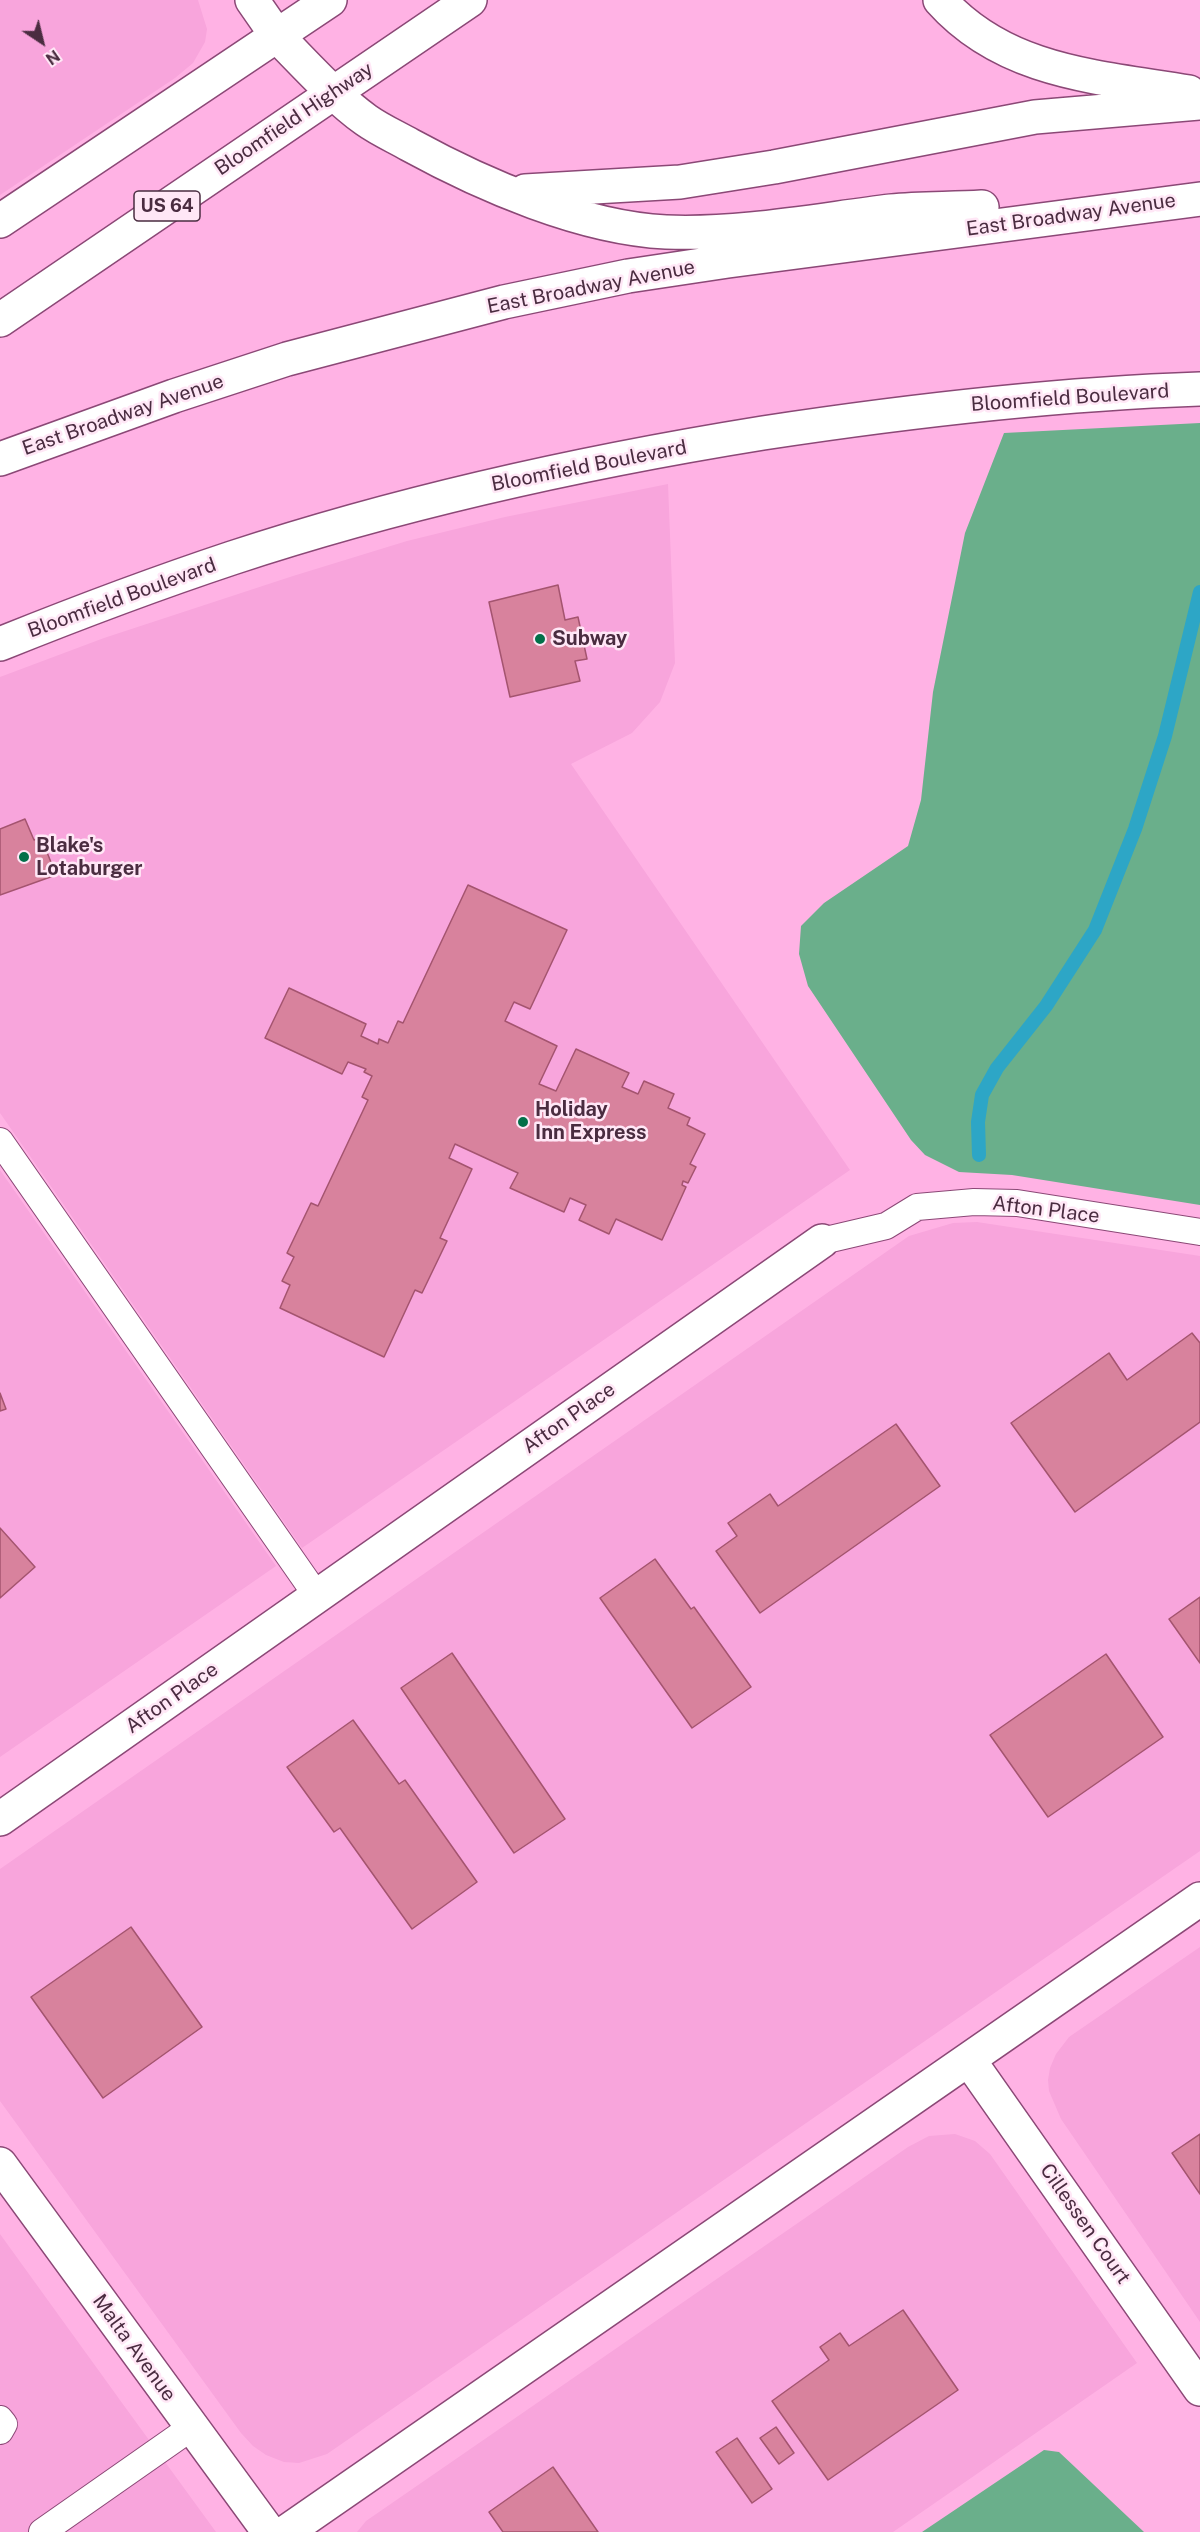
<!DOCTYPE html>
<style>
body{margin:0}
#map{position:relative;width:1200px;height:2532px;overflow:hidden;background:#ffb2e4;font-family:"Public Sans",sans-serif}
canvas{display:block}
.north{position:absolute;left:12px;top:12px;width:60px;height:60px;-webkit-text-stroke:4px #ffe7f6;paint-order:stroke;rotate:145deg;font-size:16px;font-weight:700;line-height:24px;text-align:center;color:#4a2c40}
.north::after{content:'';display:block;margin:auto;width:21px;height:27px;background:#4a2c40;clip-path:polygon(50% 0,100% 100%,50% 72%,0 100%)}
</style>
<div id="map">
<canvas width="1200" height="2532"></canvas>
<div class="north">N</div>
</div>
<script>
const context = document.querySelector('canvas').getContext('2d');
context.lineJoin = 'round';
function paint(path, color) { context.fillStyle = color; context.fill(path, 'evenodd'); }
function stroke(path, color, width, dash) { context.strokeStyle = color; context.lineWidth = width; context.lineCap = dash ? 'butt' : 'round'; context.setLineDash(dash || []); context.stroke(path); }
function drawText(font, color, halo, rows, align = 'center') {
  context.font = font + ' "Public Sans",sans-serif'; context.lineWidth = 5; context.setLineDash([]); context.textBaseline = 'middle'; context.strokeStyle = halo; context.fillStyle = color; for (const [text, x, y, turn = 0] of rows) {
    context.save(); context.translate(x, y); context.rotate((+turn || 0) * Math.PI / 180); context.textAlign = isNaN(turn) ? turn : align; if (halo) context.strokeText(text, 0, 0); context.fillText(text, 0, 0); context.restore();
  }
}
const built = new Path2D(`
 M0 0H198L207 29 205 42 193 63 175 78 0 195Z
 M668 484 675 663 660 702 632 733 571 764 850 1170 302 1548 0 1113V677L104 638 293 576 407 541 505 517Z
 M0 1170 276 1566 0 1757Z
 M977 1222 1200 1256V1851L327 2454 299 2463 284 2462 266 2455 253 2446 241 2433 0 2101V1869L909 1236 953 1223Z
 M1200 1947V2322L1061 2119 1049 2091 1048 2080 1050 2068 1056 2054 1069 2037Z
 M955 2134 975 2141 990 2154 1137 2363 893 2532H357L366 2521 908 2147 929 2136Z
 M0 2234 125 2407 216 2532H0Z`);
const green = new Path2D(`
 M1200 423V1205L1012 1175 959 1172 925 1155 911 1140 808 986 799 954 801 926 824 903 908 846 921 800 933 692 965 533 1004 433Z
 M1044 2450 1059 2452 1144 2532H922Z`);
const stream = new Path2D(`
 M979 1155 978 1122 982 1095 997 1068 1046 1006 1095 930 1135 829 1165 736 1200 592`);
const building = new Path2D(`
 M558 585 565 620 578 617 587 659 575 661 580 681 510 697 489 602Z
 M25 819 34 840 41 837 56 875 0 895V829Z
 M468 885 567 930 530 1009 514 1002 505 1021 557 1046 539 1084 556 1091 576 1049 629 1073 622 1087 638 1094 644 1081 674 1094 668 1108 690 1118 687 1125 705 1134 690 1164 696 1167 688 1183 683 1181 682 1185 686 1187 662 1240 616 1219 609 1234 579 1220 586 1205 570 1198 564 1212 510 1188 518 1173 455 1144 449 1158 472 1169 440 1238 447 1241 422 1293 415 1290 384 1357 280 1308 290 1285 282 1281 294 1257 287 1253 311 1203 318 1206 368 1100 362 1097 372 1076 364 1072 366 1069 348 1062 342 1074 265 1038 289 988 366 1024 361 1036 378 1044 379 1039 388 1043 398 1021 403 1023Z
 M1192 1333 1200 1343V1422L1075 1512 1011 1423 1109 1353 1127 1380Z
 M0 1393 6 1409 0 1411Z
 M896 1424 940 1486 760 1613 716 1551 737 1536 728 1523 770 1494 778 1506Z
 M0 1528 35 1567 0 1598Z
 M655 1559 691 1609 694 1607 751 1687 692 1728 600 1598Z
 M1200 1597V1663L1169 1619Z
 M452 1653 565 1819 514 1853 401 1688Z
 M1106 1654 1163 1737 1048 1817 990 1735Z
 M353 1720 399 1784 405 1780 477 1882 412 1929 340 1828 334 1832 287 1767Z
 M131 1927 202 2027 103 2098 31 1997Z
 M1200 2134V2194L1172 2153Z
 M903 2310 958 2390 828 2480 772 2401 829 2360 820 2347 840 2333 849 2346Z
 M776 2427 794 2453 779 2464 760 2438Z
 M737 2438 772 2489 752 2503 716 2452Z
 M553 2467 598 2532H503L489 2512Z`);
const lane = new Path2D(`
 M0 1141 317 1596
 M822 1241 886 1226 917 1207 974 1202 1017 1203 1200 1232
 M0 2419 4 2424 0 2431
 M42 2532 192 2427`);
const street = new Path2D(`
 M252 0 277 36
 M0 644C77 613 154 584 232 558 405 501 583 462 763 433 908 411 1053 394 1200 389
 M0 1819 822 1241
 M969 2060 1200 2389
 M0 2164 269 2532
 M286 2532 1200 1899`);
const primary = new Path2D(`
 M940 0C1005 73 1099 77 1189 92
 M277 36C306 65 333 96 366 120 380 130 396 137 410 145 483 185 582 228 666 232 741 235 817 220 891 211 921 208 952 209 982 207
 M525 191 680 182 774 167 1035 117 1200 103
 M0 459 174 396 287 359 504 302 628 276 728 261 1200 199`);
const highway = new Path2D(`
 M0 221 330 0
 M0 320 470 0`);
const markers = [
 [540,639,6,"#027049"],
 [24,857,6,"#027049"],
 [523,1122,6,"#027049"]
];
const shields = [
 [167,206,66]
];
const shieldNames = [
 ["US 64",167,206]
];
const streetNames = [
 ["Bloomfield Highway",294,119,-34],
 ["East Broadway Avenue",1071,215,-8],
 ["East Broadway Avenue",591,287,-11],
 ["Bloomfield Boulevard",1070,398,-4],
 ["East Broadway Avenue",123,415,-19],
 ["Bloomfield Boulevard",589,466,-11],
 ["Bloomfield Boulevard",122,598,-20],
 ["Afton Place",1046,1210,7],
 ["Afton Place",569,1418,-35],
 ["Afton Place",172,1698,-35],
 ["Cillessen Court",1085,2224,55],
 ["Malta Avenue",134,2348,54]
];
const poiNames = [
 ["Subway",552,639],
 ["Blake's",36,846],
 ["Lotaburger",36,869],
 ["Holiday",535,1110],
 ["Inn Express",535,1133]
];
paint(built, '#f8a5dc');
paint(green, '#6aaf8b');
stroke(stream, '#2da6c6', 14);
paint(building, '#d8829d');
stroke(building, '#a4546f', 1.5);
stroke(lane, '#8b4876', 28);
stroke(street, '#8b4876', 36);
stroke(primary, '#8b4876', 36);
stroke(highway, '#8b4876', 36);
stroke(lane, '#fff', 26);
stroke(street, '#fff', 33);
stroke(primary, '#fff', 33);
stroke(highway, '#fff', 33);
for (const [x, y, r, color] of markers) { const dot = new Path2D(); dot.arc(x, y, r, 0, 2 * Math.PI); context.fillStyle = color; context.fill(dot); stroke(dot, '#ffe7f6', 2); }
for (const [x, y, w] of shields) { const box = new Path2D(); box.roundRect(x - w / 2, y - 15, w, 30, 4.5); context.fillStyle = '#ffe7f6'; context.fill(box); stroke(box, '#4a2c40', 1.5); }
drawText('bold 18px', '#4a2c40', null, shieldNames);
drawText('20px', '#4a2c40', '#ffe7f6', streetNames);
drawText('bold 20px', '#4a2c40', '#ffe7f6', poiNames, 'left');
</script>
